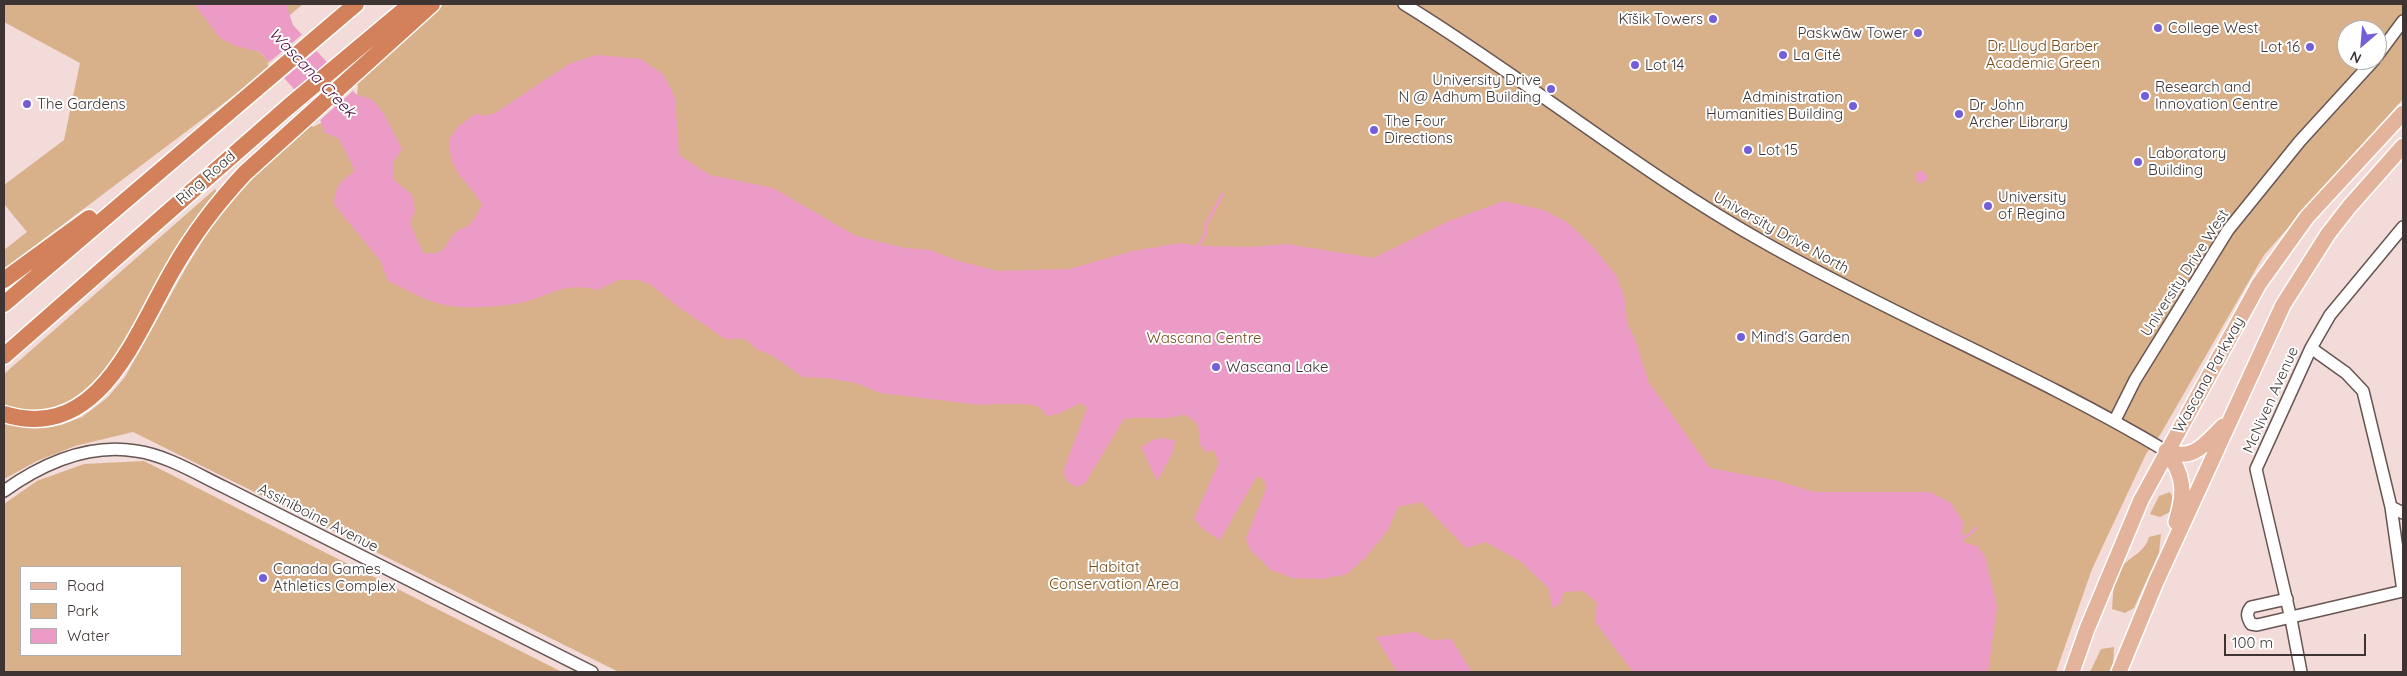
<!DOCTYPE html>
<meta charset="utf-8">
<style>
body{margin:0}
#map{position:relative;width:2407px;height:676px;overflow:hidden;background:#f2dbd8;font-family:Quicksand,sans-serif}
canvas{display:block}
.frame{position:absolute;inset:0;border:5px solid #3d3433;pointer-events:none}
.legend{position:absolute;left:20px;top:566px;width:162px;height:90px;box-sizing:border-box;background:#fff;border:1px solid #b1aead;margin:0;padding:6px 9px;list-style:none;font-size:15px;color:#3d3433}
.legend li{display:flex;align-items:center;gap:10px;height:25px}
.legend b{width:25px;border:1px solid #b1aead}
.north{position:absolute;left:2337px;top:20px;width:50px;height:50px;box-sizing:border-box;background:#fff;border:1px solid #b1aead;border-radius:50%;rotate:207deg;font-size:14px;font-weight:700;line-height:20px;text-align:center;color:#3d3433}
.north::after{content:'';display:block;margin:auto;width:18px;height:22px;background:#745fd9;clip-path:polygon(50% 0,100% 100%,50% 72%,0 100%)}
.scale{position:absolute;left:2224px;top:634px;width:142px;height:22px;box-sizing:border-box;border:2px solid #3d3433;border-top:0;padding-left:6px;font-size:15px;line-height:18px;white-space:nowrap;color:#3d3433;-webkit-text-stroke:4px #fff;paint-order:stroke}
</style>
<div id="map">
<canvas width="2407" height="676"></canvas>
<div class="frame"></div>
<ul class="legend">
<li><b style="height:6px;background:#e4b39c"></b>Road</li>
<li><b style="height:14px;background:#d8b18b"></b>Park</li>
<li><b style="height:14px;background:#ec9bc6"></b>Water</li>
</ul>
<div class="north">N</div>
<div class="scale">100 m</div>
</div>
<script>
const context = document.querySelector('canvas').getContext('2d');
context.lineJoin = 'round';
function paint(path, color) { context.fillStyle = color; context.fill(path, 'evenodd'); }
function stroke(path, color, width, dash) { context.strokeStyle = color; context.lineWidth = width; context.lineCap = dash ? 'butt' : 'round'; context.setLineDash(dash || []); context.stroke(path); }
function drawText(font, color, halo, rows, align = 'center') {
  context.font = font + ' Quicksand,sans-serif'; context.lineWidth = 4; context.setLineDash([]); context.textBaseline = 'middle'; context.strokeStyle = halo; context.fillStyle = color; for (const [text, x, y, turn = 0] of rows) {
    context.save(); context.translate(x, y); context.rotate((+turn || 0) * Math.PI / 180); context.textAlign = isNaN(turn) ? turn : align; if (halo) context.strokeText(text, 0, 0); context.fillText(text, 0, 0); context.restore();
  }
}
const green = new Path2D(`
 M4 4H303L250 49 260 52 273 66 4 269V250L27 232 4 204V185L64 140 80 63 4 22Z
 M444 4H2403V99L2264 255 2160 435 2146 454 2092 569 2056 672H619L133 432 75 446 37 461 4 479V422L35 428 61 425 82 417 107 398 125 377 187 266 227 202 308 122 313 127 321 123 357 95 358 86 354 82ZM2347 30H2377V60H2347Z
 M215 189 220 196 118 356 83 398 43 414 4 407V374Z
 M144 461 562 672H4V504L37 481 84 464ZM21 567H181V655H21Z
 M2170 492 2175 501 2174 510 2160 517 2150 514 2159 496Z
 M2161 534 2159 553 2134 608 2125 613 2112 609C2113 597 2113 579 2120 569 2129 556 2144 554 2149 537Z
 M2114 647 2113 665 2109 672H2090L2101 649Z`);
const water = new Path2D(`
 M194 4H286L293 25 357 95 373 100 384 114 402 149 394 161 393 179 412 195 415 210 410 223 423 253C449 255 442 246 456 232 460 228 466 228 469 225 475 220 478 211 482 205 465 175 450 177 449 139L459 126 475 114 486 116 495 113 569 64 596 55 641 59 664 75 675 98 679 155 710 175 773 188 856 236 905 248 930 250 958 261 998 271 1069 269 1133 251 1181 243 1198 246 1251 247 1286 244 1374 258 1449 221 1504 201 1544 210 1567 222 1592 246 1616 275 1625 300 1627 324 1634 337 1649 383 1710 468 1778 481 1815 492H1930L1951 503 1963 522 1962 538 1965 543 1977 546 1985 556 1997 607 1988 672H1633L1595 622 1597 603 1583 591 1564 592 1560 604 1552 608 1549 589 1536 576 1521 562 1486 542 1466 548 1421 502 1398 507 1388 530 1365 558 1347 574 1322 579 1292 578 1271 570 1250 550 1246 538 1266 488 1264 480 1257 476 1220 540 1204 530 1194 519 1219 462 1213 449 1207 453 1200 445 1198 424 1184 414C1166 422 1144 415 1124 419L1085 483 1077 487 1068 482 1063 472 1087 408 1081 403 1058 414 1047 416C1044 413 1040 407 1036 406 1029 403 990 404 981 405L880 393 856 383 826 378 803 377 773 356 756 349 745 339H725L677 306 650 284 637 280H618L598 290C560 280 548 299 514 304 491 307 459 310 437 303 420 298 404 288 388 281L381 262 334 204C335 187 341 180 355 171L339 139 324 132 319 116 260 52 236 46 220 38Z
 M1915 177a6 6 0 1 1 12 0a6 6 0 1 1-12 0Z
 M1165 438 1175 441 1172 454 1157 481 1141 447 1155 439Z
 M1415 632 1431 640 1451 639 1472 672H1397L1376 637Z`);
const pier = new Path2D(`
 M304 33 319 49 282 80 267 64Z
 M343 75 355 89 318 122 317 117Z`);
const stream = new Path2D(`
 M1198 246 1206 233V224L1223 194
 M1961 538 1969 535 1976 528`);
const minor = new Path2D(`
 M1404 4C1528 80 1640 173 1767 244 1898 318 2037 374 2166 451
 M2377 56 2403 21
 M2311 348 2346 373 2363 391 2391 507 2403 591
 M2115 420 2135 380 2228 230 2300 141 2374 60
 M4 491C42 464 87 443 136 451 166 455 197 474 224 487L592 672
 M2391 507 2403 513
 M2287 599 2251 607C2246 613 2247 617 2251 624L2257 625 2403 591
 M2301 672 2291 619 2256 469 2311 348 2330 315 2403 227`);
const major = new Path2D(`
 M2166 451C2185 475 2185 493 2176 522
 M2166 451C2193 462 2205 444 2223 426
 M2072 672 2087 629 2141 500 2259 284 2307 217 2403 113
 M2119 672 2156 582 2283 305 2328 234 2349 207 2403 146`);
const highway = new Path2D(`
 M4 280 89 218
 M4 304 356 4
 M4 356 288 107 411 4
 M4 414C100 444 136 332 174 268 194 233 218 202 245 173L432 4`);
const markers = [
 [1713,19,5,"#745fd9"],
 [2158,28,5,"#745fd9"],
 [1918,33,5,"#745fd9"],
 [2310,47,5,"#745fd9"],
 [1783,55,5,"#745fd9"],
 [1635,65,5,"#745fd9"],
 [1551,89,5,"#745fd9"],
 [2145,96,5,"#745fd9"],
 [27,104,5,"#745fd9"],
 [1853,106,5,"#745fd9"],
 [1959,114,5,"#745fd9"],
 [1374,130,5,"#745fd9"],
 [1748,150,5,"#745fd9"],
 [2138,162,5,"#745fd9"],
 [1988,206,5,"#745fd9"],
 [1741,337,5,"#745fd9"],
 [1216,367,5,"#745fd9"],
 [263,578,5,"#745fd9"]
];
const poiNames = [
 ["Kīšik Towers",1703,19,"right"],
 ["College West",2168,28],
 ["Paskwāw Tower",1908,33,"right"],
 ["Lot 16",2300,47,"right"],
 ["La Cité",1793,55],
 ["Lot 14",1645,65],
 ["University Drive",1541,80,"right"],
 ["N @ Adhum Building",1541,97,"right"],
 ["Research and",2155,87],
 ["Innovation Centre",2155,104],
 ["Administration",1843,97,"right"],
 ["Humanities Building",1843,114,"right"],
 ["The Gardens",37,104],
 ["Dr John",1969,105],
 ["Archer Library",1969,122],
 ["The Four",1384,121],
 ["Directions",1384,138],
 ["Lot 15",1758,150],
 ["Laboratory",2148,153],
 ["Building",2148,170],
 ["University",1998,197],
 ["of Regina",1998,214],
 ["Mind's Garden",1751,337],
 ["Wascana Lake",1226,367],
 ["Canada Games",273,569],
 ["Athletics Complex",273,586]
];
const parkNames = [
 ["Dr. Lloyd Barber",2043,46],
 ["Academic Green",2043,63],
 ["Wascana Centre",1204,338],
 ["Habitat",1114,567],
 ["Conservation Area",1114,584]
];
const streetNames = [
 ["Ring Road",206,178,-41],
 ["University Drive North",1781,233,29],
 ["University Drive West",2185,273,-57],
 ["Wascana Parkway",2209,375,-61],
 ["McNiven Avenue",2271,400,-66],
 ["Assiniboine Avenue",318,518,27]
];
const waterNames = [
 ["Wascana Creek",312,73,46]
];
paint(green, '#d8b18b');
paint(water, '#ec9bc6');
paint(pier, '#f2dbd8');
stroke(stream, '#ec9bc6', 3);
stroke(minor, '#685552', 14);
stroke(major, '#fff', 18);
stroke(highway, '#fff', 19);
stroke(minor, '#fff', 11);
stroke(major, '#e4b39c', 15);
stroke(highway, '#d2815a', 16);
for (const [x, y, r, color] of markers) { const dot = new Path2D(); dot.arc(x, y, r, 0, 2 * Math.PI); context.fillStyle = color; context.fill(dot); stroke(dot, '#fff', 2); }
drawText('15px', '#3d3433', '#fff', poiNames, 'left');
drawText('15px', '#754b1a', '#fff', parkNames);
drawText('15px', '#3d3433', '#fff', streetNames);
drawText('italic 16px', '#4c0434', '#fff', waterNames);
</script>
